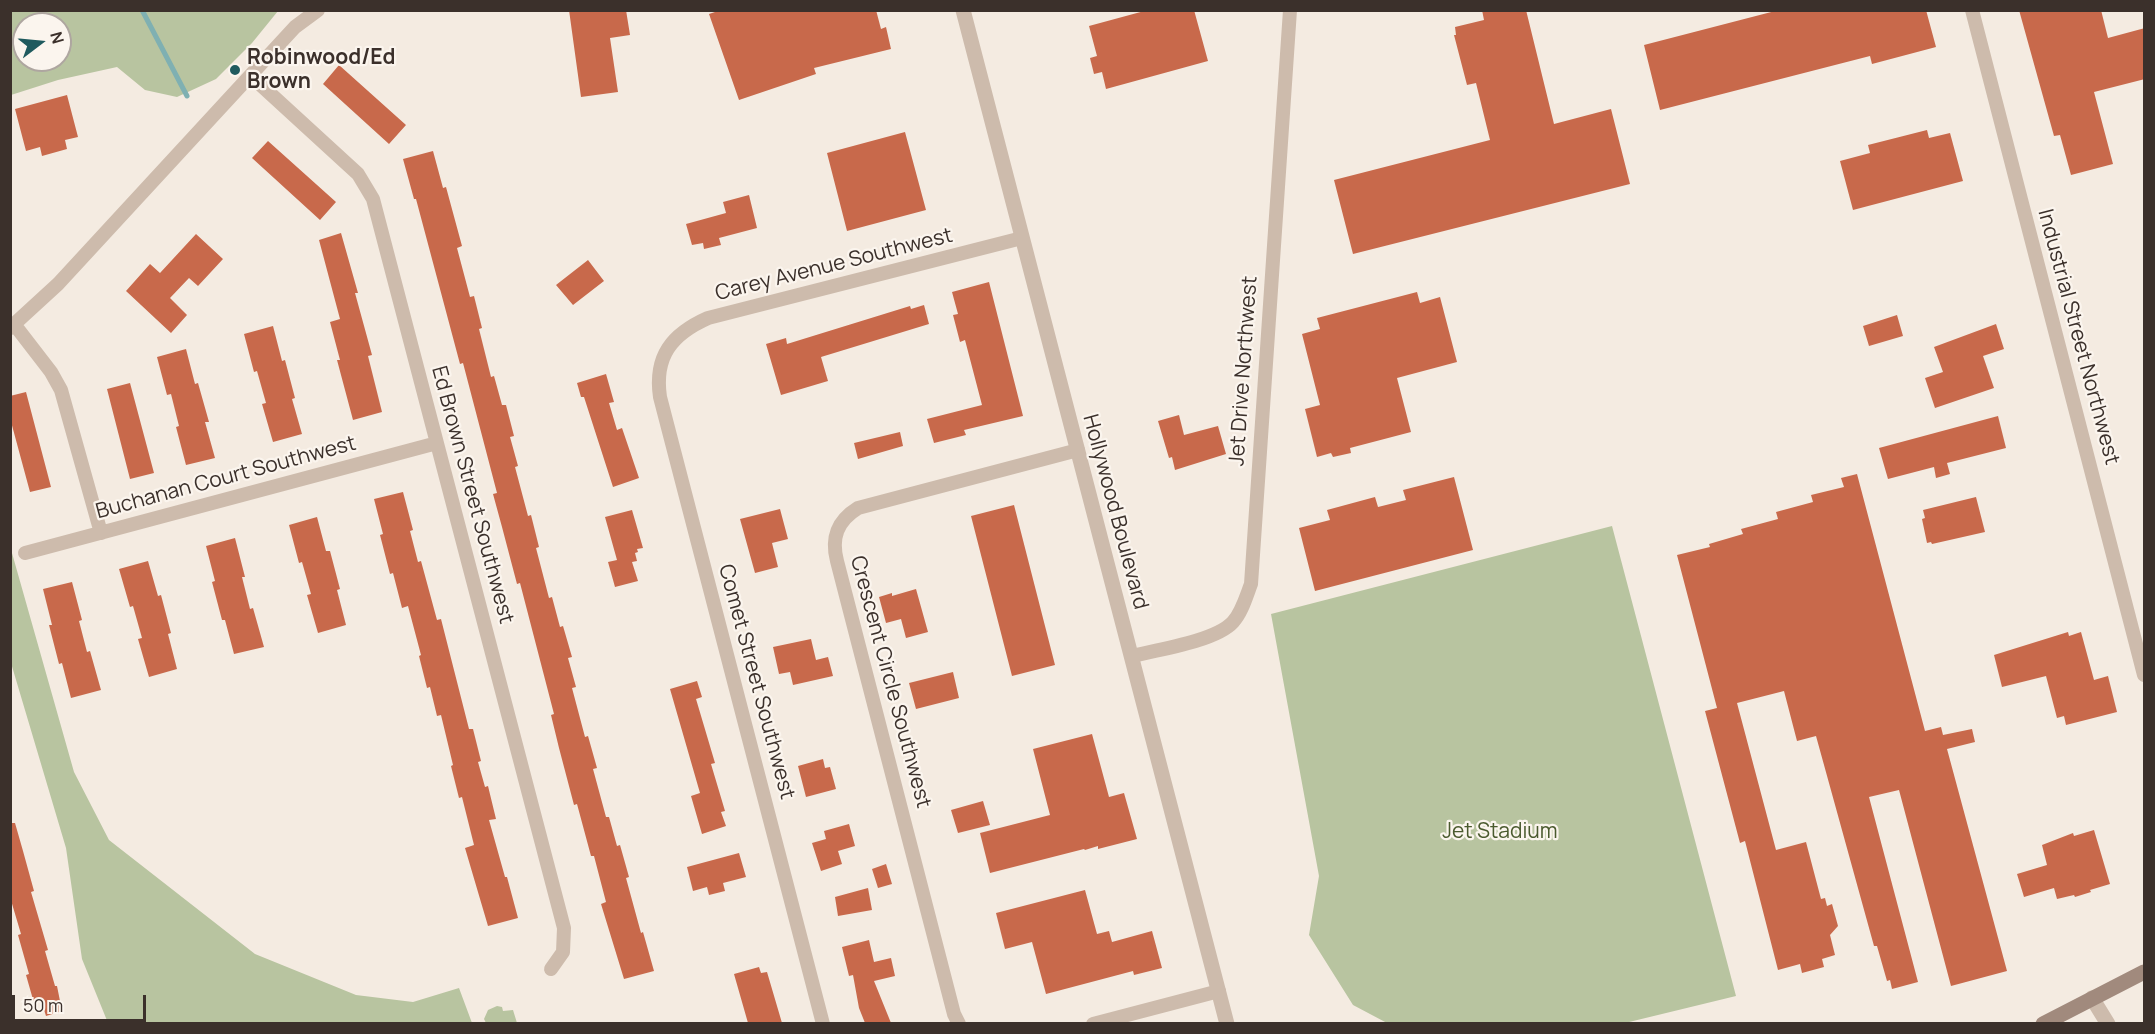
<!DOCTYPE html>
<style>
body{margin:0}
#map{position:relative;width:2155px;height:1034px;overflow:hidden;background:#f4ebe1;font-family:Manrope,sans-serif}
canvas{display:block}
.frame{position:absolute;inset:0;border:12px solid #3b302b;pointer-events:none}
.north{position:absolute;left:12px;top:12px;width:60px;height:60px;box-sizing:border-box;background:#fbf5ee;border:2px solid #aea6a0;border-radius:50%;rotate:74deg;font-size:16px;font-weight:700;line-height:24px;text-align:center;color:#3b302b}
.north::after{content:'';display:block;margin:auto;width:21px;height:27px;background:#1f5a5e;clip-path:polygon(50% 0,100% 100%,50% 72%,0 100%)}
.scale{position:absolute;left:12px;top:995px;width:134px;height:27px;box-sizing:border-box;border:3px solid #3b302b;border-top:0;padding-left:8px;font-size:18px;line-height:21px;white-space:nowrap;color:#3b302b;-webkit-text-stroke:4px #fbf5ee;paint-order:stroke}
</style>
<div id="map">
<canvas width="2155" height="1034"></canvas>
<div class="frame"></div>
<div class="north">N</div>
<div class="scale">50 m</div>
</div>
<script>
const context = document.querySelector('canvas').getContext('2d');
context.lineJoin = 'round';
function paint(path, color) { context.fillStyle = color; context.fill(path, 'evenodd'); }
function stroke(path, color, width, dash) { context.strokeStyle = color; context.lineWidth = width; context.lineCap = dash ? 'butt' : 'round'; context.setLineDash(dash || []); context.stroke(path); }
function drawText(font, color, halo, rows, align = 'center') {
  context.font = font + ' Manrope,sans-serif'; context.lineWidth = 4.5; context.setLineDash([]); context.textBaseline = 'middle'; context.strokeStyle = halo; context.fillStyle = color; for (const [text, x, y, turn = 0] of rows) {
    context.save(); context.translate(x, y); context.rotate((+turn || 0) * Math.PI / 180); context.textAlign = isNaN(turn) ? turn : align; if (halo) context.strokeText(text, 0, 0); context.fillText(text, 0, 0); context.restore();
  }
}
const green = new Path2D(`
 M10 11 11 10 278 11 252 43 216 79 177 97 145 90 117 67 58 80 11 95ZM24 24H60V60H24Z
 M1612 526 1736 996 1625 1023H1387L1353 1005 1309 935 1319 876 1271 614Z
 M10 546 74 772 109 840 255 954 356 995 413 1002 459 988 472 1023H108L82 959 66 848 11 663Z
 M497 1006 502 1007 503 1011 513 1010 517 1023H486L484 1019 488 1010Z`);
const stream = new Path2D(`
 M142 10 187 96`);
const building = new Path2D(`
 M569 10H626L630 35 610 38 618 92 581 97Z
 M721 10H876L881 29 886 27 891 49 814 68 816 74 739 100 709 14Z
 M1148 10H1194L1208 61 1106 89 1102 72 1094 74 1090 58 1097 56 1089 26Z
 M1482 10H1526L1554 124 1611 109 1630 184 1353 254 1334 180 1490 140 1476 83 1467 85 1454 35H1456L1455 27 1484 20Z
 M1779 10H1926L1936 47 1872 64 1870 56 1660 110 1644 45Z
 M2019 10H2101L2108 38 2145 28V79L2094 92 2113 164 2071 175 2060 135 2054 136Z
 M339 65 406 125 389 144 323 84Z
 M67 95 78 137 65 140 67 149 42 156 40 147 26 151 15 109Z
 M1927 130 1929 138 1950 133 1963 181 1853 210 1840 161 1870 153 1868 145Z
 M905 132 926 210 847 231 827 153Z
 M268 141 336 202 320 220 252 158Z
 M433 151 443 188 446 187 462 246 457 248 470 297 474 296 482 328 479 329 491 377 494 376 502 405H506L514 436 510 437 518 466 515 467 528 516 531 515 539 547 536 548 549 598 552 597 560 627 563 626 572 657 568 658 576 687 572 688 585 737 588 736 597 768 593 769 606 817H609L617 846 620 845 629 877 626 878 641 933 643 932 654 971 624 979 601 904 606 902 594 856H591L577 804 574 805 559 748 551 715 554 714 520 583 517 584 502 527 493 494 497 493 463 363 460 364 416 199H414L403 159Z
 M749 195 757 228 719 238 721 245 704 249 703 243 692 245 686 224 726 213 723 202Z
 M341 233 358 293H355L372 355 368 356 382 412 353 420 337 360H340L330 322 340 319 319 240Z
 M196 234 223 259 198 286 189 278 170 298 187 315 171 333 126 291 150 264 160 273Z
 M588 260 604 281 573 305 556 285Z
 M989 282 1023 416 964 430 966 435 934 443 927 419 982 405 965 340 960 342 953 315 958 314 952 292Z
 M1417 292 1420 303 1440 297 1457 362 1397 378 1411 432 1350 448 1351 453 1333 457 1331 453 1317 457 1305 409 1320 405 1302 334 1320 329 1317 318Z
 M924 305 929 324 821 357 828 381 781 395 766 344 786 338 787 344 910 306 911 309Z
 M1897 315 1903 336 1869 346 1863 326Z
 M1996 324 2004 349 1983 356 1994 388 1935 408 1925 378 1943 372 1934 347Z
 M273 326 282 361 285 360 295 398 292 399 302 434 273 442 262 404 266 403 257 371 254 372 244 334Z
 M186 349 195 384 198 383 209 422H205L215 458 186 465 176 427 179 426 171 394 167 395 157 357Z
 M606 374 614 402 609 403 617 430 622 428 639 478 613 487 584 397H581L577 383Z
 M130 383 154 473 130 479 107 389Z
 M26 392 51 487 30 492 10 418V396Z
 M1179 415 1184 435 1218 426 1226 454 1175 470 1172 457 1169 458 1158 421Z
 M1998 416 2006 448 1947 463 1950 474 1936 478 1934 467 1888 479 1879 448Z
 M900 432 903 446 858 459 854 443Z
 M1857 474 1925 731 1941 727 1943 735 1972 729 1975 742 1947 749 2007 971 1951 986 1899 790 1869 797 1918 982 1892 989 1890 980 1887 981 1877 946H1874L1816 736 1797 741 1784 691 1737 703 1776 850 1806 842 1821 899 1825 898 1827 906 1832 904 1838 926 1830 935 1835 955 1822 959 1824 967 1802 973 1800 964 1778 970 1745 841 1740 843 1705 711 1717 708 1677 555 1710 547 1709 544 1743 534 1741 529 1778 519 1776 512 1813 502 1811 495 1844 487 1841 478Z
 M1454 477 1473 550 1315 591 1299 528 1330 520 1327 510 1375 497 1378 507 1406 500 1403 490Z
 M403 492 413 530 410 531 418 562 421 561 437 620 441 619 469 729H473L481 761 478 762 485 787 488 786 496 819 489 820 505 877H507L518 918 488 926 465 848 474 845 462 797 459 798 451 766 453 765 441 715 437 716 430 687 427 688 419 656 421 655 408 606 402 608 393 573 390 574 380 535 383 534 374 499Z
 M1976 497 1985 532 1932 544 1931 542 1927 543 1922 519 1925 518 1923 510Z
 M1014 505 1055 665 1012 676 971 516Z
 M780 509 788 539 772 543 778 567 755 573 740 519Z
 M632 510 643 548 637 549 638 552 635 553 637 561 632 562 638 581 615 587 608 562 617 560 605 517Z
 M317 517 326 551H330L340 589 337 590 346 625 318 633 307 595 311 594 302 562 299 563 289 525Z
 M235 538 245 577H242L250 609 253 608 264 647 234 654 225 620H222L212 582 215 581 206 546Z
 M148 561 158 596 161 595 171 633 168 634 177 669 149 677 138 639 142 638 133 606 130 607 119 569Z
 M72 582 82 620 79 621 87 652 90 651 101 690 71 698 62 663 59 664 49 625H52L43 589Z
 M916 589 928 632 906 638 901 619 886 623 879 597 892 593V596Z
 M2068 632 2069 636 2081 632 2094 680 2108 676 2117 712 2066 725 2064 716 2057 718 2046 676 2002 687 1994 655Z
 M811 639 816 660 828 657 833 676 793 685 790 672 779 674 773 647Z
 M953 672 959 698 916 709 909 683Z
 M697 681 702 697 696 699 715 763 711 764 725 811 721 812 726 826 702 834 691 796 700 793 670 689Z
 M1092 734 1109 797 1124 793 1137 839 1098 849V846L1085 850 1084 849 990 873 980 833 1050 815 1033 749Z
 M823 759 825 768 830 767 836 789 806 797 798 766Z
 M983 801 990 825 958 833 951 810Z
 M10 823H15L23 851 34 891 31 892 48 950 45 951 55 986H57L62 1011 46 1016 41 1000 34 1003 26 975 29 974 18 935 21 934 10 897Z
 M849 824 855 846 838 851 842 864 821 871 812 843 826 839 824 831Z
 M2094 830 2110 884 2090 890 2091 892 2075 897 2074 895 2057 899 2054 888 2024 897 2017 874 2047 865 2042 845 2073 833 2074 836Z
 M739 853 746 877 723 883 725 891 709 895 707 887 693 891 687 867Z
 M886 864 892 884 878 888 872 869Z
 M868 888 872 910 838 916 835 897Z
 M1085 890 1097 934 1109 931 1112 942 1152 931 1162 968 1134 975 1133 971 1046 994 1032 942 1005 949 996 913Z
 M869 940 874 962 891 958 895 976 874 981 891 1023H865L859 1008 853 975 849 976 842 947Z
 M759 967 761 973 767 972 782 1023H748L734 974Z`);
const minor = new Path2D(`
 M1972 10 2144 675
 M251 76 358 174 373 199 564 928 563 952 551 969
 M14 324 51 372 61 390 101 533
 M10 328 58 284 295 27 318 10
 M25 553 437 443
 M1132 656C1157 650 1216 641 1233 622 1242 612 1246 597 1251 584L1290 10
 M823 1024 660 397C654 356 672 334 708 318L1022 238
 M959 1024 954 1014 837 561C831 538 837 521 858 508L1078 450
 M1093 1024 1219 991`);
const tertiary = new Path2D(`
 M963 10 1227 1024
 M2092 998 2108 1024`);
const secondary = new Path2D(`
 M2043 1024 2144 972`);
const markers = [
 [235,70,6,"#1f5a5e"]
];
const poiNames = [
 ["Robinwood/Ed",247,58],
 ["Brown",247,82]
];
const streetNames = [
 ["Carey Avenue Southwest",834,265,-14],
 ["Industrial Street Northwest",2078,337,75],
 ["Jet Drive Northwest",1244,371,-86],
 ["Buchanan Court Southwest",226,478,-15],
 ["Ed Brown Street Southwest",472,495,75],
 ["Hollywood Boulevard",1115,512,75],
 ["Comet Street Southwest",756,682,75],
 ["Crescent Circle Southwest",890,682,75]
];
const parkNames = [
 ["Jet Stadium",1500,832]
];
paint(green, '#b8c4a0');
stroke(stream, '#7fb0b2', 5);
paint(building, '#c8694b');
stroke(minor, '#cdbbac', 14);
stroke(tertiary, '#cdbbac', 15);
stroke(secondary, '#a18a7d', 15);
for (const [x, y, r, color] of markers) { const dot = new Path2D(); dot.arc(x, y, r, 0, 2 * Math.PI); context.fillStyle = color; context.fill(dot); stroke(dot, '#fbf5ee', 2); }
drawText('bold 21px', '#3b302b', '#fbf5ee', poiNames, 'left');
drawText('21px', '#3b302b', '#fbf5ee', streetNames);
drawText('21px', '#4a5a2e', '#fbf5ee', parkNames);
</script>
